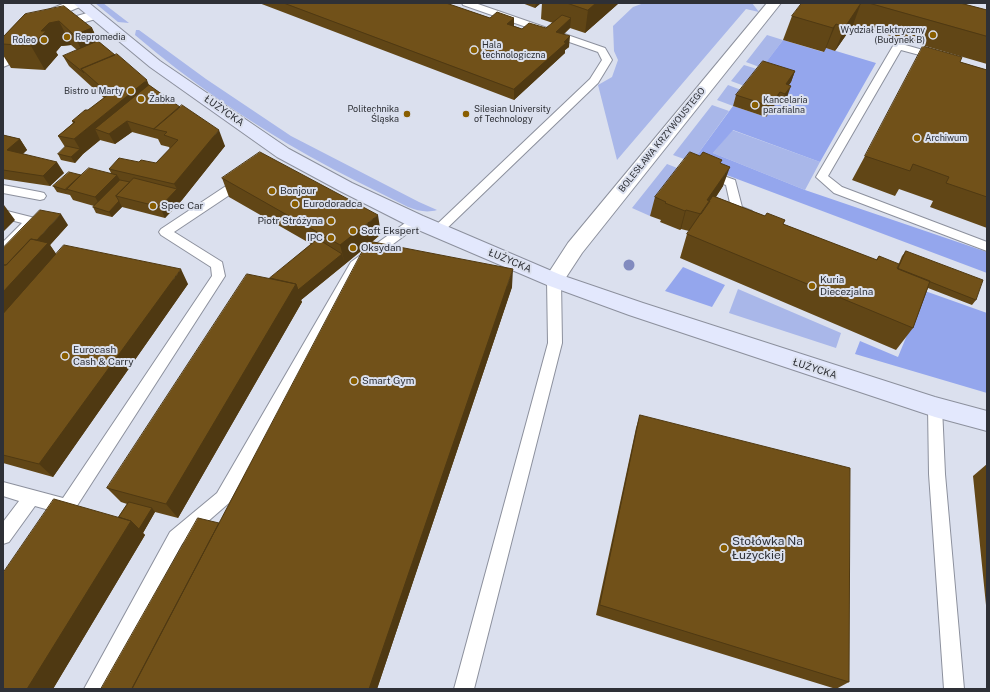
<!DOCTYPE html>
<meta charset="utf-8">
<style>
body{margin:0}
#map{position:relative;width:990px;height:692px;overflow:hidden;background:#dbe0ee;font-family:"Public Sans",sans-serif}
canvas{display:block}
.frame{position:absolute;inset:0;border:4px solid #2e3036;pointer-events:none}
</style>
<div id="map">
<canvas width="990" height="692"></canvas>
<div class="frame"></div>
</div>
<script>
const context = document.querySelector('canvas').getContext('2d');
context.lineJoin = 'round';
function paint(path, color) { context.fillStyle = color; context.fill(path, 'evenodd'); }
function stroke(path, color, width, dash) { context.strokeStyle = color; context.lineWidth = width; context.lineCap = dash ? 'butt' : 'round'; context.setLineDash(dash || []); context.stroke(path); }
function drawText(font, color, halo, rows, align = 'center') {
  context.font = font + ' "Public Sans",sans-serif'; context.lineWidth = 4; context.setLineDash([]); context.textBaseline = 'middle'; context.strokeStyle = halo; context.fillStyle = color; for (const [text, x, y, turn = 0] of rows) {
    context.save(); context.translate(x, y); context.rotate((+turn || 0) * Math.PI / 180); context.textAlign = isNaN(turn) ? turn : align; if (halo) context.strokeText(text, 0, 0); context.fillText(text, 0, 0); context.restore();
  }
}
const green = new Path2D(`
 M95 3H103L129 23 118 22Z
 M644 3H752L759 12 746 9 617 160 598 85 612 77 618 60 614 51 613 26 633 7Z
 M136 30H139L206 79 291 136 419 202 437 210C427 213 418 211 408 207 375 190 341 174 309 156 247 121 189 81 135 35Z
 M767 35 783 40 762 68 746 62Z
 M744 65 760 70 747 87 731 81Z
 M728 85 744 91 733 106 717 100Z
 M712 105 729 111 692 162 673 155Z
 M732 130 820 162 805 190 713 153Z
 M667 164 685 171 650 216 632 208Z
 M738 289 841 333 836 348 729 313Z`);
const forest = new Path2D(`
 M783 40 823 52 826 48 876 63 820 162 733 130 713 153 805 190 987 252V273L692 162 733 106 766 117 761 69Z
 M683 267 725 285 712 307 665 291Z
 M925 291 987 313V393L855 354 860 341 898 357Z`);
const lane = new Path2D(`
 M462 3H475L605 48 612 60 598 83 441 234 437 235 433 234 431 231 433 228 590 79 602 60 598 52 463 5Z
 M898 43 941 55 943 57 938 60 901 50 828 176 842 187 987 242V251L834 193 816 177 893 46Z
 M707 170 735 180 742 207 752 211 754 214 752 217 748 218 732 212 726 185 703 177 701 174 703 171Z
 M242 177 246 178 248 181 246 184 174 232 222 262 225 276 73 512 67 515 35 506 9 542 3 544V522L19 501 3 496V482L63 498 212 276 211 267 161 235 159 232 161 229 238 178Z
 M3 185 40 192 44 193 46 196 44 199 40 200 3 193Z
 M3 210 35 218 37 221 7 253 3 255V242L22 223 3 218Z
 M416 217 420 218 422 221 420 224 361 268 229 503 182 544 104 689H84L170 532 217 493 351 262 412 218Z
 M554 275 559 277 561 280 562 343 474 689H454L548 343 547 280 549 277Z
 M935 401 940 403 942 407 945 474 964 689H944L929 474 928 407 930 403Z`);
const street = new Path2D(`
 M65 3H84L82 6 51 19 40 29 30 43 8 65 3 67V53L19 37 29 23 41 13Z
 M767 3H781L582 253 561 285 554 288 547 285 544 280 568 243Z
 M94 11 99 12 101 15 99 18 51 32 46 31 44 28 46 25Z`);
const secondary = new Path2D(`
 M73 3H89L160 61 289 149 352 183 423 216 561 275 643 303 935 397 987 411V431L935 417 629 315 547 285 409 226 340 191 277 157 150 67Z`);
const trees = [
 [629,265]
];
const wall = new Path2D(`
 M259 3H446L490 18H514V26L522 29 546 28 553 23 541 19 542 3H619L585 33 570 28 564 34 569 47 565 50V53L514 100Z
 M522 3H541L535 8Z
 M802 3H960L987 10V64L853 25 835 51 826 48 824 52 783 40 792 16Z
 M25 14 92 28 98 41 149 85 225 146 182 200 165 218 122 207 112 217 96 213 93 207 94 206 73 200 70 195 57 192 53 186 81 175 111 173 109 169 139 162 156 163 170 149 169 147 161 145 158 139 132 132 115 144 100 140 83 154 75 163 61 160 58 154 65 147 58 136 73 123 72 121 88 110 104 98 69 66 63 56 77 50 71 45 61 46 56 52 58 55 45 70 11 68 3 55V37Z
 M960 62 987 70V228L930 207 933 201 899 189 895 196 852 180 865 156Z
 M795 71 791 82 789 85 787 97 781 105 776 103 766 117 733 106 736 95Z
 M3 135 20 139 27 150 23 154 64 173 50 186 3 179Z
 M721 164 723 186 716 197 765 216 785 220 783 224 876 260 879 256 897 268 902 256 906 251 976 300 972 305 928 288 913 328 896 350 680 258 687 234 689 231 681 229 680 230 660 222 661 220 650 216 655 197Z
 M222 178 381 234 372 242 512 287 377 689H101L219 523 365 248 301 300 302 302 178 518 155 512 143 533 145 535 53 689H3L127 504 121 502 107 488 270 278 311 244 229 197Z
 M68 225 50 245 56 254 188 284 53 477 3 463V248Z
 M640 415 849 682 836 689 596 615 636 428Z
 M987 464V615L973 476Z`);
const shadedWall = new Path2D(`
 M536 3H541L535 8Z
 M596 3H619L585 33 588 10Z
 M861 3 853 25 835 51 845 27Z
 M514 18V28L507 24Z
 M571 18 570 28 555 42 556 32Z
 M59 21 71 45 61 46 56 52 58 55 45 70 31 46 41 31 49 23Z
 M836 24 826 48 824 52 833 28Z
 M92 28 103 52 86 59 74 35Z
 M570 36 569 47 565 50V53L514 100V89Z
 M795 71 791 82 783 93 786 84Z
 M147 80 153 96 95 129 100 140 83 154 74 139Z
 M791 86 787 97 781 105 785 94Z
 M780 92 776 103 766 117 770 106Z
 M127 121 132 132 115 144 109 134Z
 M219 130 225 146 182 200 165 218 160 207 177 189 174 184Z
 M20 139 27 150 14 161 7 150Z
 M80 149 83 154 75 163 71 157Z
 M57 162 64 173 50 186 43 176Z
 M730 167 723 186 711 204 707 200Z
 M117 175 123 185 101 207 95 197Z
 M119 201 122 207 112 217 109 212Z
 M3 205H4L15 220 3 232Z
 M686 210 681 229 680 230 685 211Z
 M61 214 68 225 50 245 59 258 3 321V292L9 270Z
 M378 215 381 234 345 264 340 245Z
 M342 254 345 264 301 300 302 302 178 518 166 504 296 284Z
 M181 269 188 284 53 477 39 464Z
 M513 269 512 287 377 689H369Z
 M152 508 155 512 143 533 145 535 53 689H27L131 521Z`);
const building = new Path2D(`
 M284 3H446L490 18 497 12 514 18 507 24 522 29 529 23 546 28 562 15 571 18 556 32 570 36 564 42 566 43 514 89Z
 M567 3H596L588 10Z
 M802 3H861L845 27 836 24 833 28 792 16Z
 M869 3H960L987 10V36Z
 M64 6 92 28 74 35 59 21 49 23 41 31H46L31 46 3 44V37L25 14Z
 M98 41 115 55 81 69 84 73 63 56Z
 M923 46 962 57 960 62 987 70V197L946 183 949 177 913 164 910 171 865 156Z
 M117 54 147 80 74 139 58 136 75 122 72 121 85 110H88L109 94 81 69Z
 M763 61 795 71 786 84 791 86 785 94 780 92 770 106 736 95Z
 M149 85 180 107 154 129 127 121 109 134 95 129Z
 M182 105 219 130 174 184 109 169 119 158 139 162 141 160 156 163 178 140 164 135 167 132 154 129Z
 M3 135 20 139 7 150 57 162 43 176 3 170Z
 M66 146 80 149 71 157 58 154Z
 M260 152 378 215 340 245 222 178Z
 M690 152 700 156 703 152 722 160 720 163 730 167 707 200 710 201 701 214 686 210 685 211 665 203 666 202 655 197Z
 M89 168 117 175 95 197 66 189Z
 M69 172 81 175 66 190 53 186Z
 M134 178 177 189 160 207 116 196Z
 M120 180 130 182 116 196 119 201 109 212 93 207Z
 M713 196 765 216 767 213 785 220 783 224 877 260 879 256 899 264 897 268 930 281 913 328 687 234Z
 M40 210 61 214 37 240 31 239 6 265H3V248Z
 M31 239 48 243 3 292V265H6Z
 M318 239 342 254 298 290 296 284 270 278Z
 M368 241 513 269 369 689H132Z
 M64 245 181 269 39 464 3 455V314Z
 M906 251 983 280 976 300 898 269Z
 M247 274 296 284 166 504 107 488Z
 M640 415 850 468 849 682 600 605Z
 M54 499 131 521 27 689H3V573Z
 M129 502 152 508 139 529 131 521 119 517Z
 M198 518 219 523 132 689H101Z`);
const markers = [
 [933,35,4,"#895e00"],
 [67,37,4,"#895e00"],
 [44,40,4,"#895e00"],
 [474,50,4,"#895e00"],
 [131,91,4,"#895e00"],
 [141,99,4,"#895e00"],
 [755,105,4,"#895e00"],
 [407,114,4,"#895e00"],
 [466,114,4,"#895e00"],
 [917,138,4,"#895e00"],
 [272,191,4,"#895e00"],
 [295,204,4,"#895e00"],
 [153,206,4,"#895e00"],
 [331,221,4,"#895e00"],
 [353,231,4,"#895e00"],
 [331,238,4,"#895e00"],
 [353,248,4,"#895e00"],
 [812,286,4,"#895e00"],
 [65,356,4,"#895e00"],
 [354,381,4,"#895e00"],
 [724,548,4,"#895e00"]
];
const farPoinames = [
 ["Wydział Elektryczny",925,30,"right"],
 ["(Budynek B)",925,40,"right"],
 ["Repromedia",75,37],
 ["Roleo",36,40,"right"],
 ["Hala",482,45],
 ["technologiczna",482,55],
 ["Bistro u Marty",123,91,"right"],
 ["Żabka",149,99],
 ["Kancelaria",763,100],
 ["parafialna",763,110],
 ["Politechnika",399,109,"right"],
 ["Śląska",399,119,"right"],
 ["Silesian University",474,109],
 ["of Technology",474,119],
 ["Archiwum",925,138]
];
const farStreetnames = [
 ["BOLESŁAWA KRZYWOUSTEGO",662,140,-51]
];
const streetNames = [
 ["ŁUŻYCKA",224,111,35],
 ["ŁUŻYCKA",510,261,23],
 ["ŁUŻYCKA",815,369,18]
];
const poiNames = [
 ["Bonjour",280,191],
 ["Eurodoradca",303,204],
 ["Spec Car",161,206],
 ["Piotr Stróżyna",323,221,"right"],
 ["Soft Ekspert",361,231],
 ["IPC",323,238,"right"],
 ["Oksydan",361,248],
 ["Kuria",820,280],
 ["Diecezjalna",820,292],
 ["Eurocash",73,350],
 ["Cash & Carry",73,362],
 ["Smart Gym",362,381]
];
const nearPoinames = [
 ["Stołówka Na",732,541],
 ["Łużyckiej",732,555]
];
paint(green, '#a9b7e9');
paint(forest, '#94a6ed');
stroke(lane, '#8c909d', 2);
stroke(street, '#8c909d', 2);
stroke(secondary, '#8c909d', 2);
paint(lane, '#fff');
paint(street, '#fff');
paint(secondary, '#e3e8fd');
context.fillStyle = '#828bbf';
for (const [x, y] of trees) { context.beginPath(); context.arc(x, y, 5.5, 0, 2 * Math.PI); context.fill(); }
paint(wall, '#614616');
paint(shadedWall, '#4f3912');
paint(building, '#715119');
stroke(building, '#4f3912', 1);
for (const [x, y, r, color] of markers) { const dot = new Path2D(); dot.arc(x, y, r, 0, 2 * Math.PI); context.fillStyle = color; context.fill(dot); stroke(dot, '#dbe0ee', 1.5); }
drawText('9px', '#2e3036', '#dbe0ee', farPoinames, 'left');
drawText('9px', '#2e3036', '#dbe0ee', farStreetnames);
drawText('10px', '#2e3036', '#dbe0ee', streetNames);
drawText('10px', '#2e3036', '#dbe0ee', poiNames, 'left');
drawText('12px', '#2e3036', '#dbe0ee', nearPoinames, 'left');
</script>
